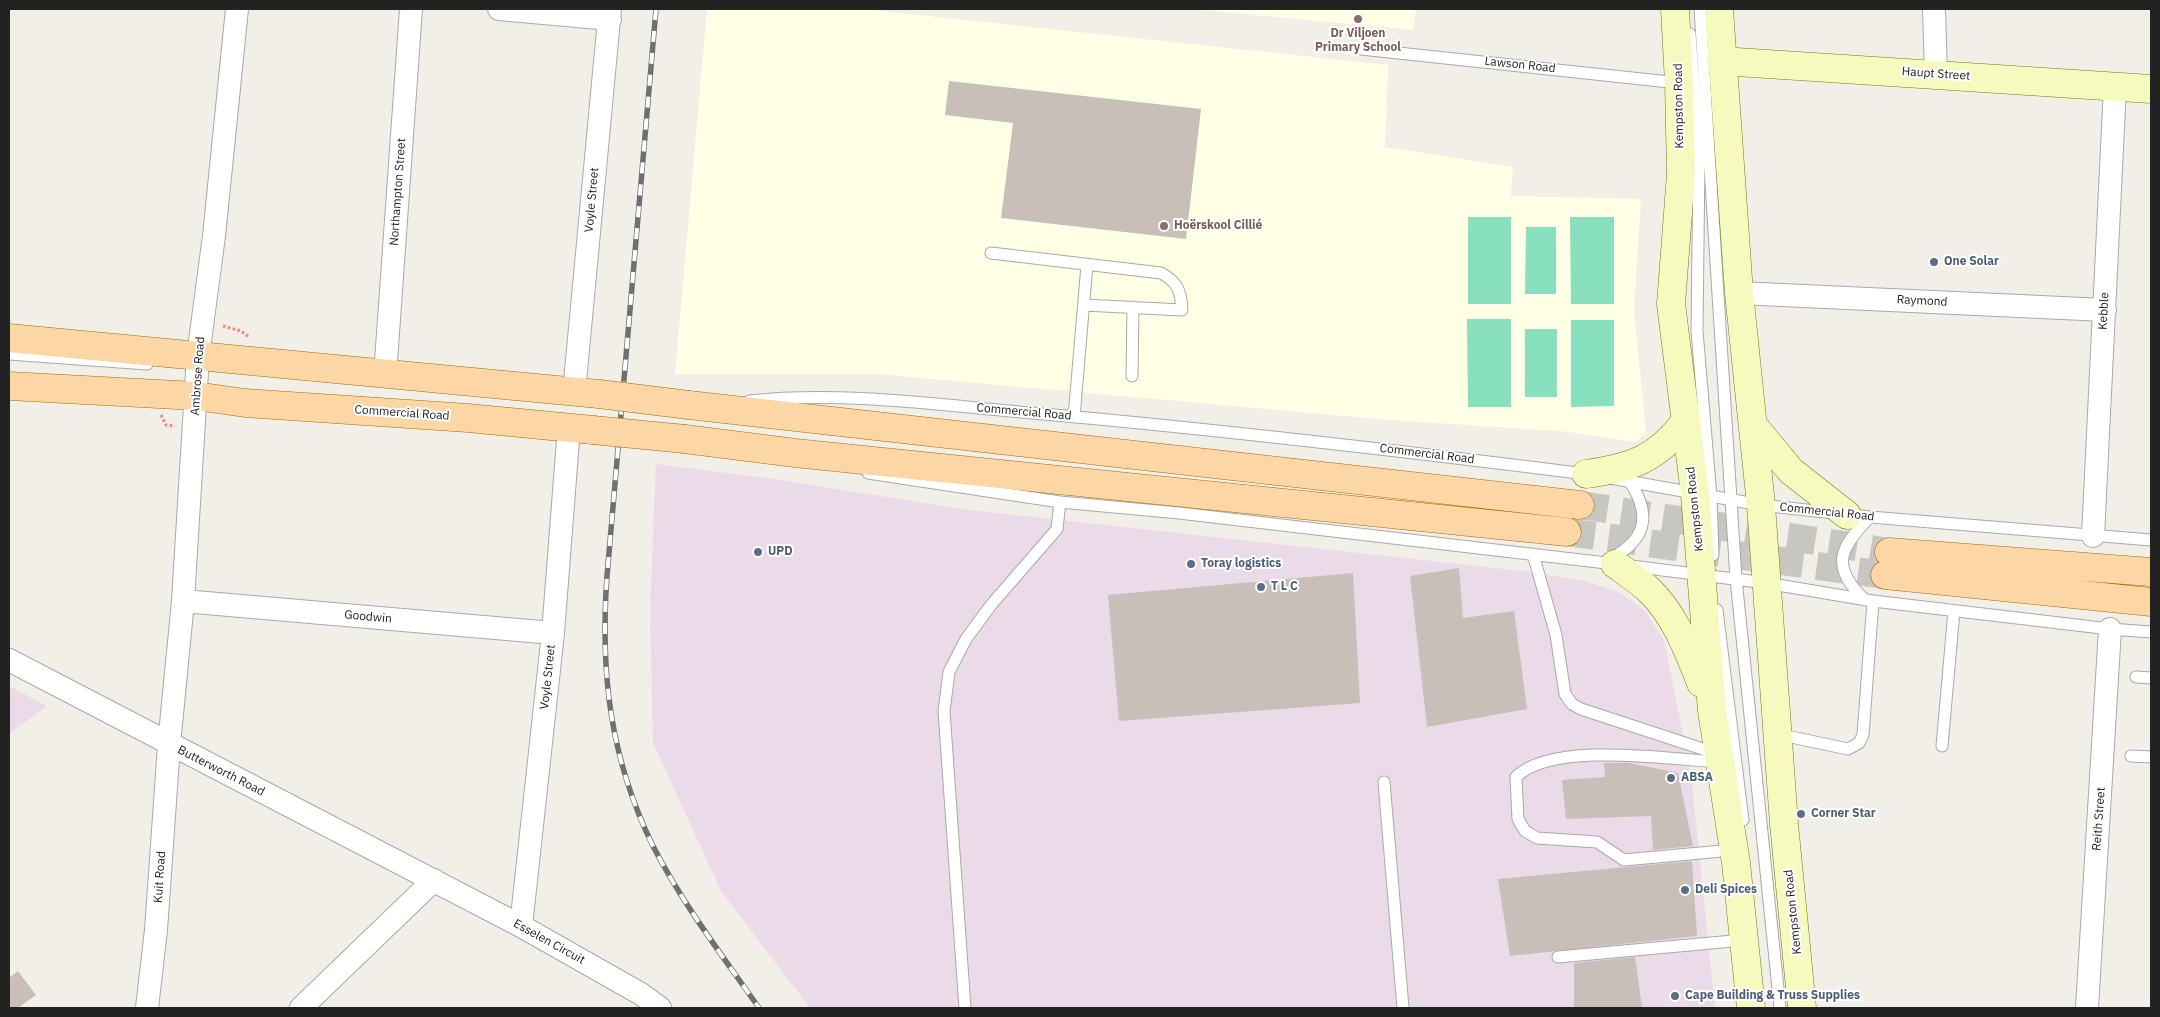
<!DOCTYPE html>
<meta charset="utf-8">
<style>
body{margin:0}
#map{position:relative;width:2160px;height:1017px;overflow:hidden;background:#f2efe9;font-family:"IBM Plex Sans",sans-serif}
canvas{display:block}
.frame{position:absolute;inset:0;border:10px solid #222;pointer-events:none}
</style>
<div id="map">
<canvas width="2160" height="1017"></canvas>
<div class="frame"></div>
</div>
<script>
const context = document.querySelector('canvas').getContext('2d');
context.lineJoin = 'round';
function paint(path, color) { context.fillStyle = color; context.fill(path, 'evenodd'); }
function stroke(path, color, width, dash) { context.strokeStyle = color; context.lineWidth = width; context.lineCap = dash ? 'butt' : 'round'; context.setLineDash(dash || []); context.stroke(path); }
function drawText(font, color, halo, rows, align = 'center') {
  context.font = font + ' "IBM Plex Sans",sans-serif'; context.lineWidth = 4; context.setLineDash([]); context.textBaseline = 'middle'; context.strokeStyle = halo; context.fillStyle = color; for (const [text, x, y, turn = 0] of rows) {
    context.save(); context.translate(x, y); context.rotate((+turn || 0) * Math.PI / 180); context.textAlign = isNaN(turn) ? turn : align; if (halo) context.strokeText(text, 0, 0); context.fillText(text, 0, 0); context.restore();
  }
}
const industrial = new Path2D(`
 M656 464 775 479 961 509 1523 571 1585 581 1619 592 1645 611 1664 640 1691 774 1715 1008H810L721 891 653 743 650 609Z
 M9 686 47 706 9 734Z`);
const education = new Path2D(`
 M707 9H862L1388 65 1385 147 1513 167 1511 196 1641 199 1634 309 1646 433 1635 442 1561 431 1390 420 877 374H675Z
 M1192 9H1416L1413 30Z`);
const pitch = new Path2D(`
 M1468 217H1511V304H1468Z
 M1570 217H1614V304H1571Z
 M1526 227H1556V294H1525Z
 M1467 319H1511V407H1468Z
 M1571 320H1614V406L1571 407Z
 M1525 329H1557V397H1525Z`);
const building = new Path2D(`
 M949 81 1201 109 1186 239 1001 218 1013 123 945 115Z
 M1459 568 1463 618 1514 611 1527 709 1427 727 1410 576Z
 M1353 573 1360 703 1119 721 1108 595Z
 M1604 763H1629L1678 773 1693 846 1653 850 1651 816 1566 819 1562 780 1605 777Z
 M1692 861 1697 936 1510 956 1498 879Z
 M1635 957 1642 1008H1574V963Z
 M18 971 36 995 18 1008H9V978Z`);
const primaryTunnel = new Path2D(`
 M1580 505 1889 552
 M1567 532 1885 575`);
const path = new Path2D(`
 M223 326 241 331 249 337
 M161 415 166 425 175 426`);
const lane = new Path2D(`
 M1700 9 1736 579 1780 1008
 M1690 34 1699 157 1697 331 1711 497 1713 555
 M1361 49 1679 83
 M991 253 1161 273C1178 282 1181 292 1182 310L1084 305
 M9 354 147 364
 M1132 376 1133 307
 M749 401C844 391 937 405 1032 413 1217 429 1402 451 1586 474
 M1074 417 1087 265
 M868 473 1060 502 1179 513 1615 564 1766 583 1873 601 2110 629 2151 632
 M1610 478 1761 505 1870 517 2151 540
 M1533 554 1556 635 1565 694 1572 704 1581 709 1718 754
 M1610 559C1646 540 1652 516 1630 482
 M1865 600C1830 567 1839 548 1870 517
 M1717 610 1743 820
 M2136 677 2151 678
 M1777 734 1848 749 1859 743 1863 735 1873 601
 M1942 746 1954 611
 M2131 756 2151 757
 M1719 762C1669 759 1553 741 1516 777L1518 819 1525 831 1537 838 1597 842 1624 860 1733 850
 M1384 782 1403 1008
 M1558 957 1744 940
 M965 1008 944 711 949 672 966 639 991 605 1057 529 1060 502`);
const street = new Path2D(`
 M499 9 610 19
 M1934 9 1936 74
 M1739 293 2105 310
 M385 375 411 9
 M574 392 610 9
 M2093 536 2115 87
 M183 601 553 633
 M9 660 521 926 641 994 660 1008
 M521 926 553 633 569 427
 M147 1008 156 930 169 745 183 601 198 356 214 236 237 9
 M301 1008 434 880
 M2087 1008 2110 629`);
const secondary = new Path2D(`
 M1675 9 1679 83 1681 174 1671 304 1695 494 1712 711 1736 863 1751 1008
 M1719 9 1739 293 1761 505 1784 824 1802 1008
 M1721 61 2151 89
 M1753 425 1791 471 1847 515
 M1586 474C1631 468 1657 459 1685 422
 M1615 564C1626 572 1638 580 1649 590 1675 615 1688 650 1701 683`);
const primary = new Path2D(`
 M9 338 599 394
 M9 386 196 396 245 403 468 418 593 430
 M689 405 1580 505
 M685 439 795 453 1567 532
 M1889 552 2151 572
 M1885 575 2151 602`);
const rail = new Path2D(`
 M656 9 607 576C600 673 610 758 653 846 682 903 722 955 759 1008`);
const primaryBridge = new Path2D(`
 M599 394 689 405
 M593 430 685 439`);
const markers = [
 [1358,19,5,"#8d6e63"],
 [1164,226,5,"#8d6e63"],
 [1934,262,5,"#5c6f8a"],
 [758,552,5,"#5c6f8a"],
 [1191,564,5,"#5c6f8a"],
 [1261,587,5,"#5c6f8a"],
 [1671,778,5,"#5c6f8a"],
 [1801,814,5,"#5c6f8a"],
 [1685,890,5,"#5c6f8a"],
 [1675,996,5,"#5c6f8a"]
];
const educationNames = [
 ["Dr Viljoen",1358,34],
 ["Primary School",1358,48],
 ["Hoërskool Cillié",1174,226,"left"]
];
const streetNames = [
 ["Lawson Road",1520,65,6],
 ["Haupt Street",1936,74,4],
 ["Kempston Road",1679,106,-91],
 ["Northampton Street",398,192,-86],
 ["Voyle Street",592,200,-85],
 ["Raymond",1922,301,3],
 ["Kebble",2104,311,-87],
 ["Ambrose Road",198,376,-86],
 ["Commercial Road",1024,412,5],
 ["Commercial Road",402,413,4],
 ["Commercial Road",1427,454,7],
 ["Kempston Road",1695,509,-96],
 ["Commercial Road",1827,512,6],
 ["Goodwin",368,617,5],
 ["Voyle Street",548,677,-84],
 ["Butterworth Road",221,771,27],
 ["Reith Street",2099,819,-86],
 ["Kuit Road",160,877,-86],
 ["Kempston Road",1793,912,-96],
 ["Esselen Circuit",549,942,29]
];
const serviceNames = [
 ["One Solar",1944,262],
 ["UPD",768,552],
 ["Toray logistics",1201,564],
 ["T L C",1271,587],
 ["ABSA",1681,778],
 ["Corner Star",1811,814],
 ["Deli Spices",1695,890],
 ["Cape Building & Truss Supplies",1685,996]
];
paint(industrial, '#ebdbe8');
paint(education, '#ffffe5');
paint(pitch, '#88e0be');
paint(building, '#c7bfb8');
stroke(primaryTunnel, '#c8c6c1', 28, [28, 14]);
stroke(lane, '#a9a9a9', 13);
stroke(street, '#a9a9a9', 24);
stroke(secondary, '#707d05', 29);
stroke(primary, '#a06b00', 29);
stroke(path, '#fa8072', 3, [2.5, 2.5]);
stroke(lane, '#fff', 11);
stroke(street, '#fff', 22);
stroke(secondary, '#f7fabf', 28);
stroke(primary, '#fcd6a4', 28);
stroke(rail, '#707070', 5.5);
stroke(rail, '#fff', 4, [11]);
stroke(primaryBridge, '#a06b00', 29, []);
stroke(primaryBridge, '#fcd6a4', 28);
for (const [x, y, r, color] of markers) { const dot = new Path2D(); dot.arc(x, y, r, 0, 2 * Math.PI); context.fillStyle = color; context.fill(dot); stroke(dot, '#fff', 2); }
drawText('bold 12px', '#785e54', '#fff', educationNames);
drawText('12px', '#222', '#fff', streetNames);
drawText('bold 12px', '#4e5e75', '#fff', serviceNames, 'left');
</script>
